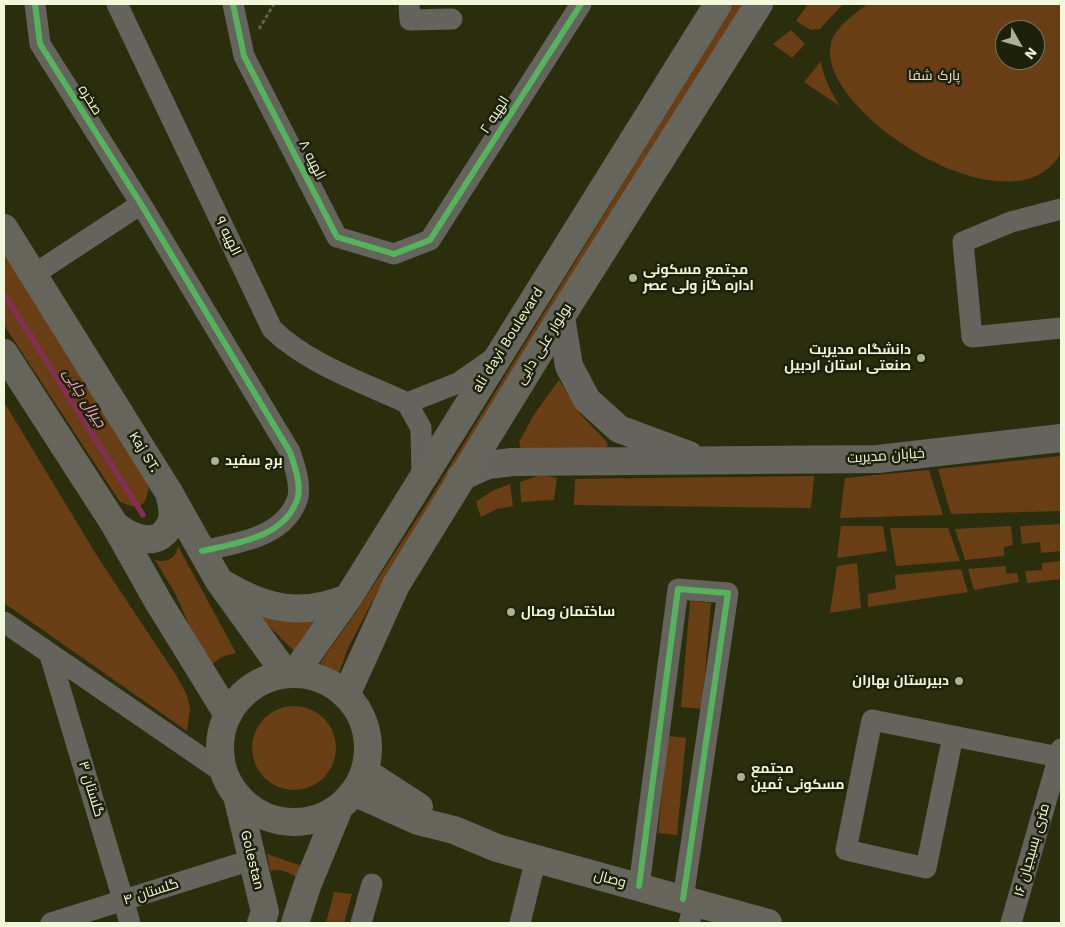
<!DOCTYPE html>
<meta charset="utf-8">
<style>
body{margin:0}
#map{position:relative;width:1065px;height:927px;overflow:hidden;background:#2a2e0d;font-family:"Work Sans",sans-serif}
canvas{display:block}
.frame{position:absolute;inset:0;border:5px solid #f2f8db;pointer-events:none}
.north{position:absolute;left:995px;top:20px;width:50px;height:50px;box-sizing:border-box;background:#1d210a;border:1px solid #72775e;border-radius:50%;rotate:128deg;font-size:14px;font-weight:700;line-height:20px;text-align:center;color:#f2f8db}
.north::after{content:'';display:block;margin:auto;width:18px;height:22px;background:#acb193;clip-path:polygon(50% 0,100% 100%,50% 72%,0 100%)}
</style>
<div id="map">
<canvas width="1065" height="927"></canvas>
<div class="frame"></div>
<div class="north">N</div>
</div>
<script>
const context = document.querySelector('canvas').getContext('2d');
context.lineJoin = 'round';
function paint(path, color) { context.fillStyle = color; context.fill(path, 'evenodd'); }
function stroke(path, color, width, dash) { context.strokeStyle = color; context.lineWidth = width; context.lineCap = dash ? 'butt' : 'round'; context.setLineDash(dash || []); context.stroke(path); }
function drawText(font, color, halo, rows, align = 'center') {
  context.font = font + ' "Work Sans",Cairo,sans-serif'; context.lineWidth = 5; context.setLineDash([]); context.textBaseline = 'middle'; context.strokeStyle = halo; context.fillStyle = color; for (const [text, x, y, turn = 0] of rows) {
    context.save(); context.translate(x, y); context.rotate((+turn || 0) * Math.PI / 180); context.textAlign = isNaN(turn) ? turn : align; if (halo) context.strokeText(text, 0, 0); context.fillText(text, 0, 0); context.restore();
  }
}
const green = new Path2D(`
 M733 4H745L382 583 348 648 339 673 320 663 358 609 429 500Z
 M808 4H843L820 29 811 30 796 21Z
 M867 4H1061V153C1013 239 813 110 831 43 835 27 855 14 867 4ZM1005 30H1035V60H1005Z
 M791 30 805 44 792 58 773 44Z
 M821 61C823 77 831 92 840 106L804 82Z
 M4 239 149 484C147 506 141 511 120 502L4 325Z
 M559 380 581 415 606 441 608 445 604 449H521L519 442 535 413Z
 M4 402 99 559 176 675 187 695 190 708 187 731 4 603Z
 M1061 456V511L951 514 938 469Z
 M929 470 943 515 840 518 845 478Z
 M540 475 557 478 554 500 521 502 520 482Z
 M814 476 811 508 574 505 575 479Z
 M510 484 513 506 497 509 481 517 476 502 492 491Z
 M1061 524V551L1041 553 1040 542 1022 544 1020 526Z
 M841 526H883L887 551 837 558Z
 M1011 526 1013 545 1004 547V556L965 560 955 529Z
 M890 528H948L960 561 896 566Z
 M178 546 236 653 221 657 208 668 175 593 155 560C166 563 176 559 178 546Z
 M1061 561V579L1027 583 1025 571 1042 570V563Z
 M857 563 861 608 830 613 837 566Z
 M1006 566V574L1017 573 1019 582 974 590 968 569Z
 M961 569 968 592 868 607V594L896 589 895 575Z
 M690 601 711 603 702 709 681 707Z
 M255 612 320 614 296 653Z
 M252 748a42 42 0 1 1 84 0a42 42 0 1 1-84 0Z
 M668 736 686 738 677 835 658 833Z
 M267 854 305 867 300 880C290 873 282 868 270 871Z
 M334 892 352 894 344 923H326Z`);
const stream = new Path2D(`
 M4 294 143 515`);
const path = new Path2D(`
 M259 29 274 4`);
const minor = new Path2D(`
 M35 4 40 44 141 204 290 452C294 464 301 483 298 497 286 538 236 543 202 551
 M117 4 272 329C308 364 362 382 407 403
 M233 4 244 56 337 237 394 254 430 240 581 4
 M409 4 410 20 452 19
 M1061 209 1011 222 963 242 972 337 1061 328
 M33 275 141 204
 M407 403 458 383 495 357
 M407 403 421 428 422 480
 M4 622 224 773
 M50 655 130 923
 M953 736 926 868 846 850 872 720 1059 757
 M639 886 678 589 728 593 683 899
 M51 923 251 860
 M361 923 372 884
 M520 923 536 858
 M689 923 695 902
 M1011 923 1061 749`);
const tertiary = new Path2D(`
 M561 317 569 366 587 400 619 429 689 455
 M461 477 488 465 512 462 878 459 1061 438`);
const secondary = new Path2D(`
 M4 228 168 491 219 581 286 674
 M4 353 115 525 159 603 228 715
 M115 525C133 539 162 551 172 519 174 511 170 499 169 492
 M224 584C266 609 300 617 348 598
 M220 748a74 74 0 1 1 148 0a74 74 0 1 1-148 0Z
 M294 674 348 598 718 4
 M346 695 396 585 561 317 759 4
 M365 772 419 807
 M354 792 418 821 454 830 497 848 768 923
 M237 796 265 912 261 923
 M295 923 307 886 339 808`);
const cycleway = new Path2D(`
 M35 4 40 44 141 204 290 452C294 464 301 483 298 497 286 538 236 543 202 551
 M233 4 244 56 337 237 394 254 430 240 581 4
 M639 886 678 589 728 593 683 899`);
const markers = [
 [633,278,5,"#acb193"],
 [921,358,5,"#acb193"],
 [215,461,5,"#acb193"],
 [511,612,5,"#acb193"],
 [959,681,5,"#acb193"],
 [741,777,5,"#acb193"]
];
const parkNames = [
 ["پارک شفا",934,76]
];
const streetNames = [
 ["صخره",90,100,58],
 ["الهیه ۲",495,115,-57],
 ["الهیه ۸",312,160,63],
 ["الهیه ۹",228,236,64],
 ["ali dayi Boulevard",508,340,-58],
 ["بولوار علی دایی",544,344,-58],
 ["Kaj ST.",144,452,58],
 ["خیابان مدیریت",886,456,-4],
 ["گلستان ۳",91,789,73],
 ["۱۶ متری بسیجیان",1032,850,-74],
 ["Golestan",252,860,76],
 ["وصال",610,879,15],
 ["گلستان ۴",151,892,-18]
];
const poiNames = [
 ["مجتمع مسکونی",643,270],
 ["اداره گاز ولی عصر",643,286],
 ["دانشگاه مدیریت",911,350,"right"],
 ["صنعتی استان اردبیل",911,366,"right"],
 ["برج سفید",225,461],
 ["ساختمان وصال",521,612],
 ["دبیرستان بهاران",949,681,"right"],
 ["مجتمع",751,769],
 ["مسکونی ثمین",751,785]
];
const waterNames = [
 ["جیرال چایی",84,398,58]
];
paint(green, '#693e15');
stroke(stream, '#822f51', 5.5);
stroke(path, '#616254', 3, [4, 2.5]);
stroke(minor, '#64645c', 21);
stroke(tertiary, '#64645c', 28);
stroke(secondary, '#65655b', 28);
stroke(cycleway, '#56b35d', 6);
for (const [x, y, r, color] of markers) { const dot = new Path2D(); dot.arc(x, y, r, 0, 2 * Math.PI); context.fillStyle = color; context.fill(dot); stroke(dot, '#1d210a', 2); }
drawText('14px', '#f0d9ca', '#1d210a', parkNames);
drawText('14px', '#f2f8db', '#1d210a', streetNames);
drawText('bold 14px', '#f2f8db', '#1d210a', poiNames, 'left');
drawText('italic 15px', '#f6a9c5', '#1d210a', waterNames);
</script>
